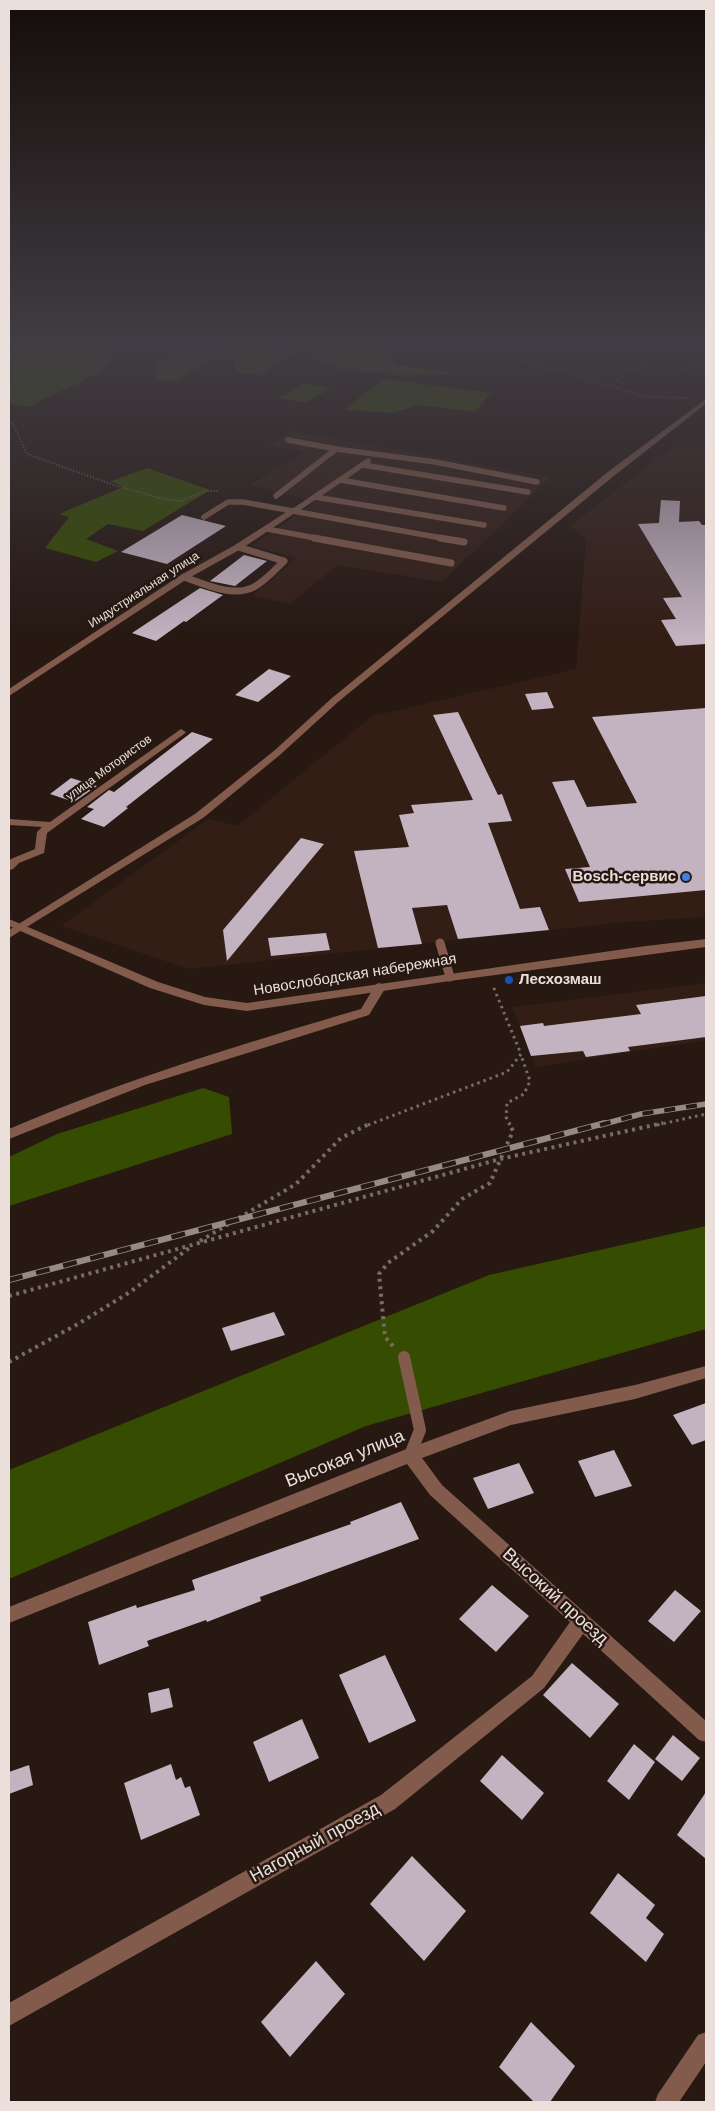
<!DOCTYPE html>
<meta charset="utf-8">
<style>
body{margin:0}
#map{position:relative;width:715px;height:2111px;overflow:hidden;background:#271812;font-family:Arial,sans-serif}
canvas{display:block}
.frame{position:absolute;inset:0;border:10px solid #eadfdb;pointer-events:none}
</style>
<div id="map">
<canvas width="715" height="2111"></canvas>
<div class="frame"></div>
</div>
<script>
const context = document.querySelector('canvas').getContext('2d');
context.lineJoin = 'round';
function paint(path, color) { context.fillStyle = color; context.fill(path, 'evenodd'); }
function stroke(path, color, width, dash) { context.strokeStyle = color; context.lineWidth = width; context.lineCap = dash ? 'butt' : 'round'; context.setLineDash(dash || []); context.stroke(path); }
function drawText(font, color, halo, rows, align = 'center') {
  context.font = font + ' Arial,sans-serif'; context.lineWidth = 5; context.setLineDash([]); context.textBaseline = 'middle'; context.strokeStyle = halo; context.fillStyle = color; for (const [text, x, y, turn = 0] of rows) {
    context.save(); context.translate(x, y); context.rotate((+turn || 0) * Math.PI / 180); context.textAlign = isNaN(turn) ? turn : align; if (halo) context.strokeText(text, 0, 0); context.fillText(text, 0, 0); context.restore();
  }
}
const built = new Path2D(`
 M698 342H706V373L689 370Z
 M292 431 551 477 442 582 337 565 290 604 252 596 297 558 252 546 316 501 249 485 305 452 269 445Z
 M674 446 706 448V917L625 922 189 969 61 926 208 819 237 826 372 716 576 669 586 539 570 526Z
 M706 983V1040L536 1067 512 1007Z`);
const green = new Path2D(`
 M9 342H128L101 372 28 407 9 403Z
 M303 342H381L398 365 449 372 446 375H393L380 371 373 373 338 368 296 353 272 365 261 376 236 372 233 358H214L175 381 154 380 161 355C176 353 191 353 205 350 234 345 250 339 279 350Z
 M383 379 491 393 475 412 416 405 395 413 344 410Z
 M304 383 331 388 306 403 279 398Z
 M147 468 210 490 143 531 108 524 86 539 118 551 96 562 45 548 69 517 59 514 123 487 111 481Z
 M203 1088 229 1097 232 1134 9 1206V1157L57 1134Z
 M706 1226V1329L366 1426 9 1579V1470L489 1275Z`);
const building = new Path2D(`
 M661 500 680 501 679 522 699 521 702 525H706V644L676 646 661 620 676 619 663 598 682 597 638 524 659 523Z
 M182 515 226 526 167 564 121 552Z
 M244 555 267 561 235 586 210 581Z
 M200 588 223 595 186 622 184 621 156 641 132 633Z
 M269 669 291 676 258 702 235 695Z
 M547 692 554 708 532 710 525 694Z
 M706 708V890L579 902 565 869 590 867 552 782 574 780 587 807 637 803 592 717Z
 M458 712 498 795 502 794 512 821 488 823 520 909 540 907 549 930 458 939 447 905 412 908 422 944 378 948 354 851 409 847 399 815 414 813 411 805 473 800 433 715Z
 M192 732 213 739 126 807 128 808 104 827 81 819 94 809 87 807 109 790 114 792Z
 M71 778 97 786 74 802 50 794Z
 M301 838 324 844 227 961 223 930Z
 M326 933 330 950 271 956 268 938Z
 M706 996V1037L628 1047 630 1051 586 1057 583 1051 531 1056 520 1026 543 1023 544 1026 641 1014 636 1005Z
 M274 1312 285 1335 231 1351 222 1328Z
 M706 1403V1440L692 1445 673 1415Z
 M614 1450 632 1486 595 1497 578 1461Z
 M519 1463 534 1493 488 1509 473 1478Z
 M401 1502 419 1539 260 1597 261 1601 207 1622 206 1620 147 1641 149 1646 99 1665 88 1622 136 1605 137 1608 195 1590 192 1580 351 1524 350 1522Z
 M492 1585 529 1616 496 1652 459 1619Z
 M675 1590 701 1611 674 1642 648 1621Z
 M385 1655 416 1721 369 1743 339 1675Z
 M572 1663 619 1704 590 1738 543 1695Z
 M169 1688 173 1707 151 1713 148 1693Z
 M302 1719 319 1758 269 1782 253 1742Z
 M673 1735 700 1758 682 1781 655 1759Z
 M634 1744 655 1762 629 1800 607 1781Z
 M502 1755 544 1793 522 1820 480 1781Z
 M171 1764 176 1780 181 1777 185 1788 190 1786 200 1815 141 1840 124 1783Z
 M29 1765 33 1785 9 1794V1772Z
 M706 1792V1859L677 1835Z
 M412 1856 466 1911 424 1961 370 1904Z
 M618 1873 655 1905 646 1918 664 1934 646 1962 590 1913Z
 M316 1961 345 1994 290 2057 261 2022Z
 M531 2022 575 2066 550 2102H534L499 2067Z`);
const pathFar2 = new Path2D(`
 M486 342 494 345 507 357 563 371 610 386
 M690 342 681 371 706 375
 M663 353 628 371 610 386 648 397 687 398
 M9 421 13 424 27 454 117 486 167 500 181 501 206 491H219`);
const pathFar1 = new Path2D(`
 M368 1125 507 1072 521 1054 493 986
 M510 1125 506 1117 507 1103 524 1094 530 1081 521 1055
 M657 1125 706 1114`);
const path = new Path2D(`
 M200 1241 296 1184 341 1138 371 1123
 M9 1296 500 1159 663 1123
 M393 1346 385 1337 379 1274 388 1263 433 1231 462 1199 490 1183 513 1131 509 1123
 M9 1362 78 1324 130 1292 192 1246`);
const serviceFar3 = new Path2D(`
 M288 440 336 449 435 462 537 482
 M363 465 528 492
 M340 480 504 508
 M276 496 336 449
 M315 497 484 525
 M294 511 368 461
 M204 517 228 502H243L447 539
 M267 529 321 539`);
const serviceFar2 = new Path2D(`
 M314 538 451 563
 M440 538 464 542
 M184 577C204 584 233 598 254 587 265 581 275 570 284 561L238 547`);
const serviceFar1 = new Path2D(`
 M440 943 450 977`);
const service = new Path2D(`
 M404 1357 420 1430 410 1455`);
const minor = new Path2D(`
 M706 399V404L615 475 338 702 281 754 203 818 9 938V930L195 814 275 750 332 698 609 471Z
 M291 509 298 511 241 549 187 579 9 696V689L181 575 235 545Z
 M181 729 186 732 184 734 47 833 44 853 19 863 13 869 9 870V861L11 859 35 849 37 832 42 827 9 825V819L50 822Z
 M380 983 386 987 369 1015 145 1085 9 1139V1129C123 1080 242 1044 361 1009L376 984Z
 M706 1366V1378L635 1399 511 1425 422 1458 442 1485 706 1721V1742L699 1740 583 1634 544 1688 395 1809 9 2026V2003L381 1795 532 1676 570 1622 430 1495 407 1464 9 1623V1607L404 1450 510 1411 635 1385Z`);
const tertiary = new Path2D(`
 M9 919 158 982 205 997 247 1003 646 946 706 939V947L450 981 247 1011 204 1005 150 988 9 926Z
 M706 2032V2062L679 2102H655L658 2094 698 2035Z`);
const railFar1 = new Path2D(`
 M600 1125 641 1114 706 1104`);
const rail = new Path2D(`
 M9 1280 605 1123`);
const markers = [
 [686,877,5,"#3f7fe0"],
 [509,980,5,"#1a4fb4"]
];
const farStreetnames = [
 ["Индустриальная улица",144,590,-33],
 ["улица Мотористов",109,768,-36]
];
const poiNames = [
 ["Bosch-сервис",676,877],
 ["Лесхозмаш",519,980,"left"]
];
const streetNames = [
 ["Новослободская набережная",355,975,-9]
];
const nearStreetnames = [
 ["Высокая улица",345,1459,-22],
 ["Высокий проезд",555,1597,42],
 ["Нагорный проезд",315,1843,-29]
];
paint(built, '#331e16');
paint(green, '#364c01');
paint(building, '#c3b2c0');
stroke(pathFar2, '#796c67', 2, [1, 2]);
stroke(pathFar1, '#796c67', 3, [2.5, 4]);
stroke(path, '#796c67', 4, [3, 4.5]);
stroke(serviceFar3, '#825b4c', 5.5);
stroke(serviceFar2, '#825b4c', 7);
stroke(serviceFar1, '#825b4c', 9);
stroke(service, '#825b4c', 12);
paint(minor, '#825b4c');
paint(tertiary, '#825b4c');
stroke(railFar1, '#968a85', 5.5);
stroke(rail, '#968a85', 6);
stroke(railFar1, '#271812', 4, [11]);
stroke(rail, '#271812', 4.5, [14]);
const sky = context.createLinearGradient(0, 0, 0, 638);
sky.addColorStop(0, '#150d0a');
sky.addColorStop(0.54, '#413d44');
sky.addColorStop(1, '#413d4400');
context.fillStyle = sky;
context.fillRect(0, 0, 715, 638);
for (const [x, y, r, color] of markers) { const dot = new Path2D(); dot.arc(x, y, r, 0, 2 * Math.PI); context.fillStyle = color; context.fill(dot); stroke(dot, '#271812', 2); }
drawText('12px', '#eadfdb', '#271812', farStreetnames);
drawText('bold 15px', '#eadfdb', '#271812', poiNames, 'right');
drawText('15px', '#eadfdb', '#271812', streetNames);
drawText('18px', '#eadfdb', '#271812', nearStreetnames);
</script>
